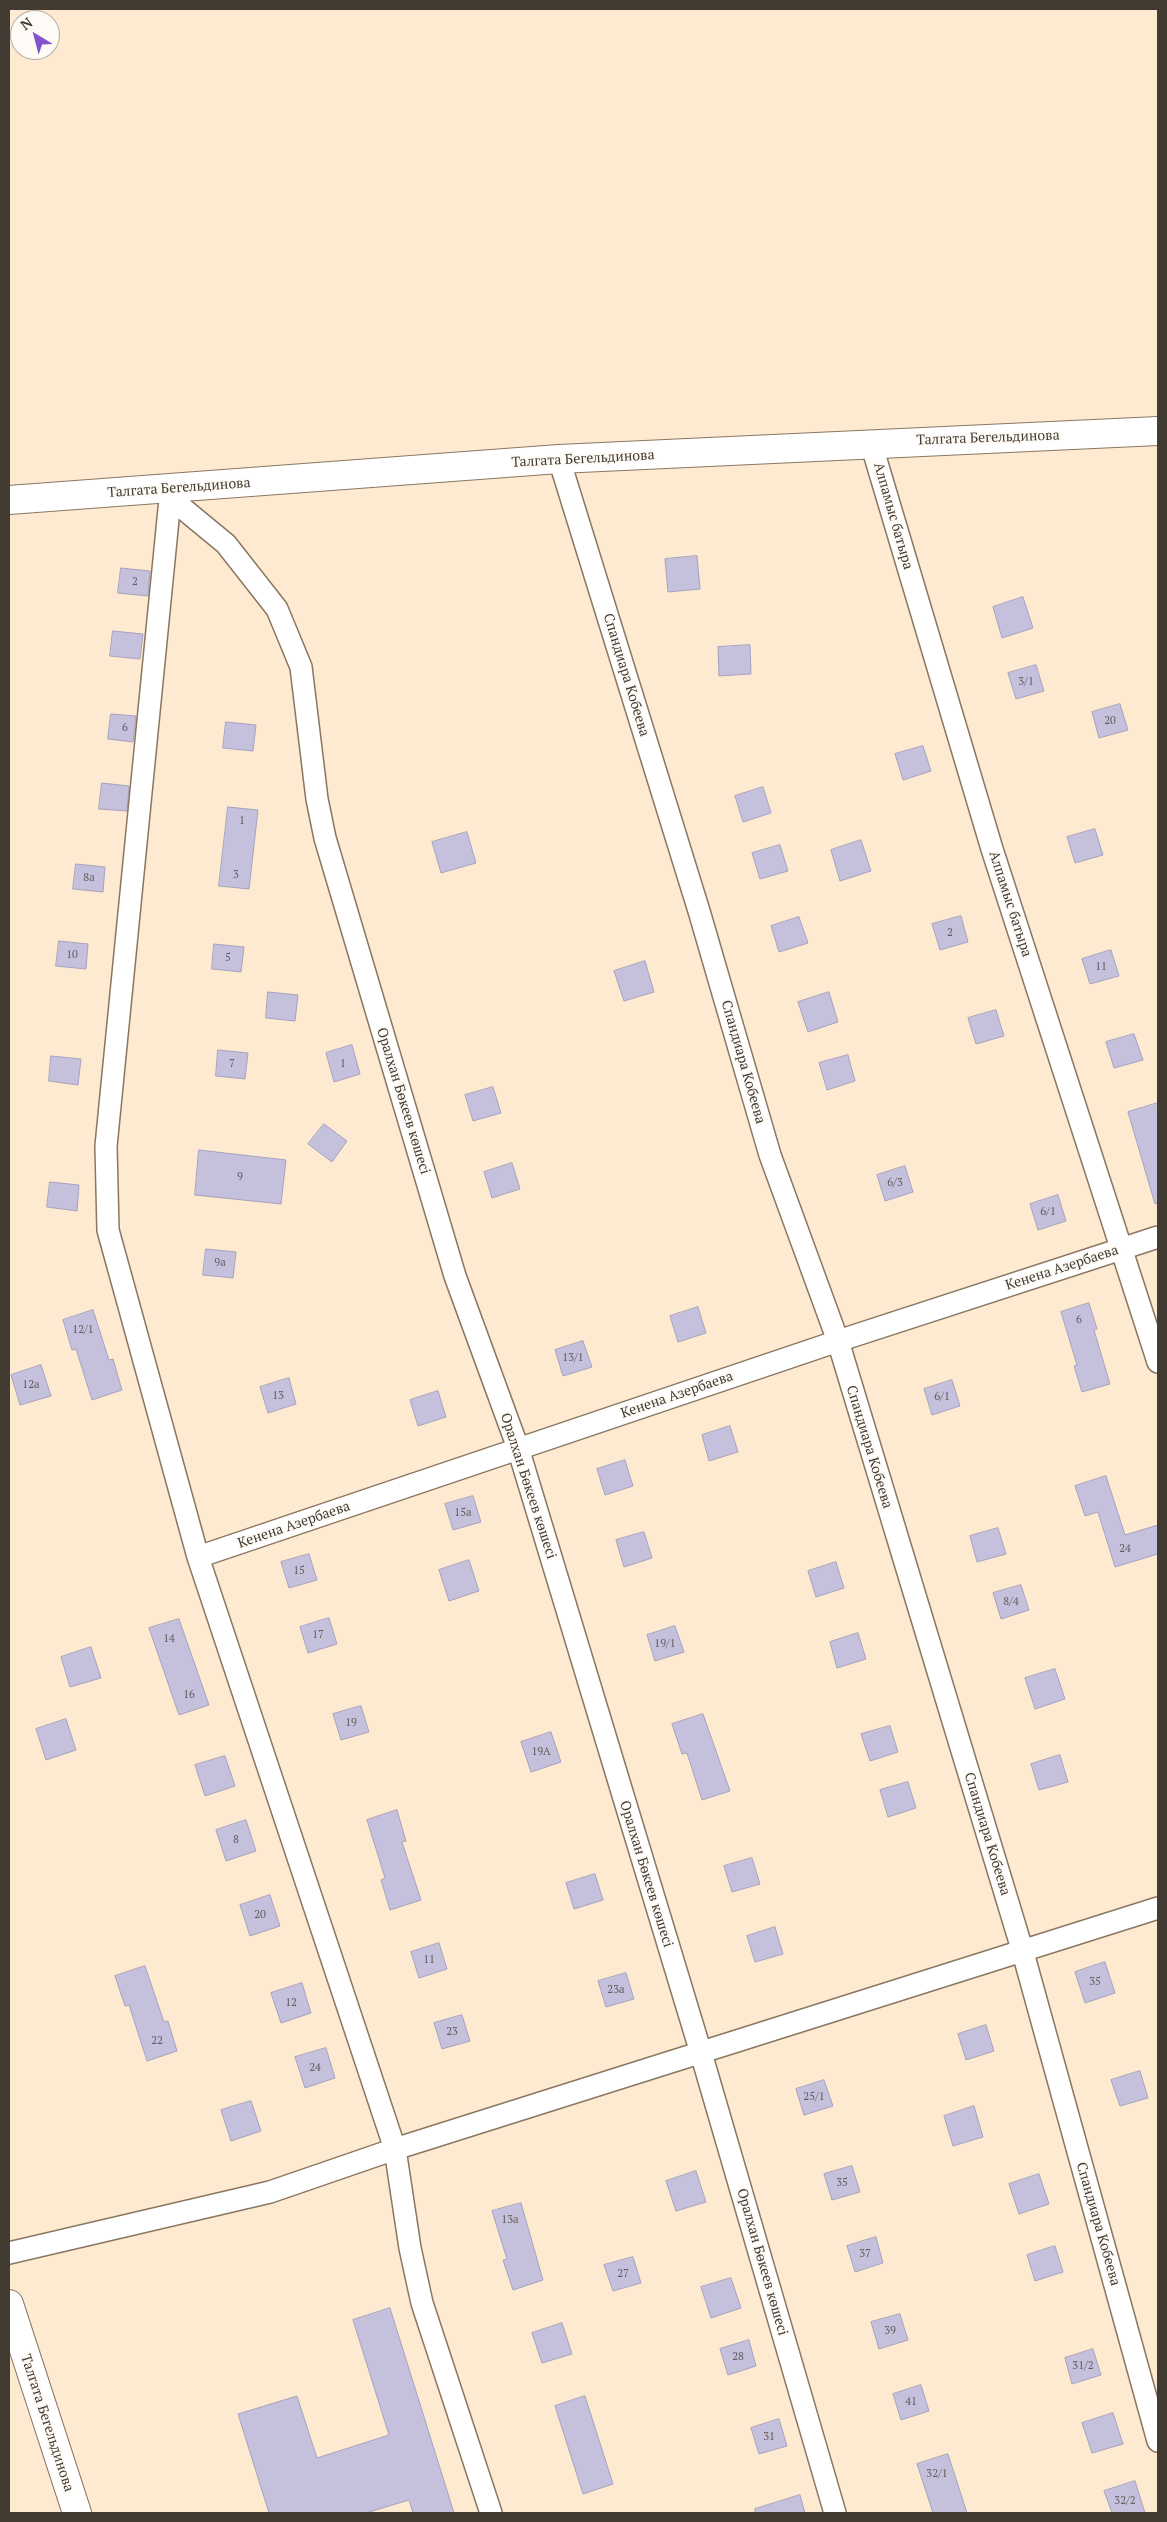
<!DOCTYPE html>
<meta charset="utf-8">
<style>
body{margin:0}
#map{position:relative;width:1167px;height:2522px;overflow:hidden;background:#feead1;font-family:"PT Serif",serif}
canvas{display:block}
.frame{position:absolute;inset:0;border:10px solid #423b31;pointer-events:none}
.north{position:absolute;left:10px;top:10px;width:50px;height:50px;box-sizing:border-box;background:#fefaf5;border:1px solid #b3aea7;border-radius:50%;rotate:323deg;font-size:14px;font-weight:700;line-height:20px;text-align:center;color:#423b31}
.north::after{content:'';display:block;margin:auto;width:18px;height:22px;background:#8055ce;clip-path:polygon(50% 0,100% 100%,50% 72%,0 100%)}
</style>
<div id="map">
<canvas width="1167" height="2522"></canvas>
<div class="frame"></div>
<div class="north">N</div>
</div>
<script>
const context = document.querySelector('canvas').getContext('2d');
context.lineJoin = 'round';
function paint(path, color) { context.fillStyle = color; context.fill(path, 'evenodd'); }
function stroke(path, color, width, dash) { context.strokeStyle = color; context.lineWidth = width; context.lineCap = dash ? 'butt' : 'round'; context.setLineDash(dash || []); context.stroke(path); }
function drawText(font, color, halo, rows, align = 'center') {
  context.font = font + ' "PT Serif",serif'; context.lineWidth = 4; context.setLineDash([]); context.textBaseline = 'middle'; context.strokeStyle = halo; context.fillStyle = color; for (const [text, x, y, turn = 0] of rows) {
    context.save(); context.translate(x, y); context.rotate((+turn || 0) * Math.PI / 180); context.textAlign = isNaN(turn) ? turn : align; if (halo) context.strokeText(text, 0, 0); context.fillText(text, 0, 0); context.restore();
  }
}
const building = new Path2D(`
 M697 556 700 589 668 592 665 559Z
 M121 568 150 571 148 596 118 593Z
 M1023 597 1033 628 1002 638 993 607Z
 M113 631 143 634 140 659 110 656Z
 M750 645 751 674 719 676 718 647Z
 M1036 665 1044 691 1016 699 1008 673Z
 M1120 704 1128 730 1099 738 1092 712Z
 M111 714 136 716 133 742 108 739Z
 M226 722 256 725 253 751 223 748Z
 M923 746 931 771 903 780 895 754Z
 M102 783 129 786 127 811 99 809Z
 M763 787 771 813 743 822 735 796Z
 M228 807 258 810 249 889 219 886Z
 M1095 829 1103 855 1075 863 1067 837Z
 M467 832 476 863 441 873 432 842Z
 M861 840 871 871 840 881 831 850Z
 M780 845 788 871 760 879 752 853Z
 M76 864 105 867 103 892 73 889Z
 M961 916 968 942 940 950 932 924Z
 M799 917 808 943 779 952 771 926Z
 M59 941 88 944 86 969 56 966Z
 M214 944 244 947 241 972 212 969Z
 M1111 950 1119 976 1090 984 1082 959Z
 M645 961 654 992 624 1001 614 971Z
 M268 992 298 995 295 1021 266 1018Z
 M829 992 838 1022 808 1032 798 1002Z
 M996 1010 1004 1036 976 1044 968 1018Z
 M1134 1034 1143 1060 1114 1068 1106 1042Z
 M352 1045 360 1074 334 1082 326 1053Z
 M218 1050 248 1053 245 1079 216 1076Z
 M848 1055 855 1081 827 1090 819 1063Z
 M51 1056 81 1059 78 1085 49 1081Z
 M493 1087 501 1113 473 1121 465 1095Z
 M1158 1103V1203L1155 1204 1128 1112Z
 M324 1124 347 1141 332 1162 308 1144Z
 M199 1150 286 1160 281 1204 195 1195Z
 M512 1163 520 1189 492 1198 484 1172Z
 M905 1166 913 1192 885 1201 877 1175Z
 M50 1182 79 1185 77 1211 47 1207Z
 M1058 1195 1066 1221 1038 1230 1030 1204Z
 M206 1249 236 1252 233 1278 203 1275Z
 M1089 1303 1097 1329 1094 1330 1110 1384 1082 1392 1074 1366 1077 1365 1061 1312Z
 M698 1307 706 1333 678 1342 670 1316Z
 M93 1310 109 1360 113 1359 122 1390 92 1400 76 1349 72 1350 63 1320Z
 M583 1341 592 1367 563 1376 555 1350Z
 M41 1365 51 1396 20 1405 11 1375Z
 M289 1378 296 1404 268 1413 260 1387Z
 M952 1380 960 1406 932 1415 924 1389Z
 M438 1391 446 1417 418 1426 410 1400Z
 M730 1426 738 1452 709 1461 702 1435Z
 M625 1460 633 1486 605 1495 597 1469Z
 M1106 1476 1125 1535 1158 1525V1554L1115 1567 1098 1512 1085 1516 1075 1486Z
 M473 1496 481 1522 453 1530 445 1504Z
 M998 1528 1006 1554 977 1562 970 1536Z
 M644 1532 652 1558 624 1567 616 1540Z
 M309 1554 317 1580 289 1588 281 1562Z
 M469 1560 479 1591 449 1601 439 1570Z
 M836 1562 844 1588 816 1597 808 1571Z
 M1021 1585 1029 1610 1001 1619 993 1593Z
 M329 1618 337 1644 308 1653 300 1627Z
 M179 1619 209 1705 179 1715 149 1628Z
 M675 1626 684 1652 655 1661 647 1635Z
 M858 1633 866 1659 837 1668 830 1642Z
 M91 1647 101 1678 70 1687 61 1657Z
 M1055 1669 1065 1699 1035 1709 1025 1678Z
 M361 1706 369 1732 341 1740 333 1714Z
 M703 1714 730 1791 702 1800 687 1753 682 1754 672 1724Z
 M66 1719 76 1750 46 1760 36 1729Z
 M890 1726 898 1752 870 1761 861 1734Z
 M551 1732 561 1762 531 1772 521 1742Z
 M1060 1755 1068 1782 1039 1790 1031 1764Z
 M225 1756 235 1786 205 1796 195 1765Z
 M908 1782 916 1808 888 1817 880 1790Z
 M397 1810 406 1841 402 1842 421 1900 390 1910 381 1880 385 1878 367 1820Z
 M246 1820 256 1851 226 1861 216 1830Z
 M752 1858 760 1884 732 1892 724 1866Z
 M595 1874 603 1900 574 1909 566 1883Z
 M270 1895 280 1926 250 1936 240 1905Z
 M775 1927 783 1954 755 1962 747 1936Z
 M439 1943 447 1969 419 1978 411 1952Z
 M1105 1962 1115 1993 1085 2003 1075 1972Z
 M145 1966 164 2022 168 2021 177 2051 147 2061 129 2005 125 2006 115 1976Z
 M626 1973 634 1999 606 2007 598 1981Z
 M302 1983 311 2013 281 2023 271 1993Z
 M462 2015 470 2041 442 2049 434 2023Z
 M986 2025 994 2051 966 2060 958 2034Z
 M326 2048 335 2078 305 2088 295 2057Z
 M1140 2071 1148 2098 1120 2106 1111 2080Z
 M824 2080 833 2106 804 2115 796 2089Z
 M251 2101 261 2131 231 2141 221 2110Z
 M974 2106 983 2137 953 2146 944 2116Z
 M852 2166 860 2192 832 2200 824 2174Z
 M696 2171 706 2202 676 2211 666 2181Z
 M1039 2174 1049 2204 1019 2214 1009 2184Z
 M521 2203 543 2280 513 2290 503 2260 507 2259 492 2211Z
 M876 2237 883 2263 855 2272 847 2246Z
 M1055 2246 1063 2272 1035 2281 1027 2255Z
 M633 2257 641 2283 613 2291 604 2265Z
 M731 2278 741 2308 711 2318 701 2287Z
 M390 2308 454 2513H413L409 2500 366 2513H269L238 2414 297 2396 317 2458 389 2435 353 2320Z
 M900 2314 908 2340 879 2349 871 2322Z
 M562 2323 572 2354 542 2363 532 2333Z
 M749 2340 756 2366 728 2375 720 2349Z
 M1093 2349 1101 2375 1072 2384 1065 2358Z
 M921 2385 929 2411 901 2420 893 2394Z
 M585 2396 613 2484 583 2494 555 2406Z
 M1113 2413 1123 2444 1092 2453 1082 2423Z
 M779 2419 787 2446 759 2454 751 2428Z
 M948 2454 967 2513H933L917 2464Z
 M1135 2481 1145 2513H1112L1104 2491Z
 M800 2495 805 2513H755V2509Z`);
const street = new Path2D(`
 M871 443 992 849 1158 1362
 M559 459 699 911 770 1155 838 1341 1022 1949 1158 2441
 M171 489 106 1146 108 1230 198 1557 395 2149 410 2248 422 2303 491 2513
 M169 497 226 544 277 609 301 667 317 799 325 838 455 1276 518 1448 701 2053 835 2513
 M198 1557 838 1341 1158 1237
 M9 2253 270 2192 395 2149 1158 1908`);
const secondary = new Path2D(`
 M9 500 559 459 1158 431
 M9 2304 77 2513`);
const numberNames = [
 ["2",135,582],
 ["3/1",1026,682],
 ["20",1110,721],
 ["6",125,728],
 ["1",242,821],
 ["3",236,875],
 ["8а",89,878],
 ["2",950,933],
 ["10",72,955],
 ["5",228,958],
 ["11",1101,967],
 ["7",232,1064],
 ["1",343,1064],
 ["9",240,1177],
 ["6/3",895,1183],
 ["6/1",1048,1212],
 ["9а",220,1263],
 ["6",1079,1320],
 ["12/1",83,1330],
 ["13/1",573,1358],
 ["12а",31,1385],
 ["13",278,1396],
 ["6/1",942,1397],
 ["15а",463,1513],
 ["24",1125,1549],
 ["15",299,1571],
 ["8/4",1011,1602],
 ["17",318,1635],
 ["14",169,1639],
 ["19/1",665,1644],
 ["16",189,1695],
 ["19",351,1723],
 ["19А",541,1752],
 ["8",236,1840],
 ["20",260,1915],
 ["11",429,1960],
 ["35",1095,1982],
 ["23а",616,1990],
 ["12",291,2003],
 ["23",452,2032],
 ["22",157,2041],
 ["24",315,2068],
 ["25/1",814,2097],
 ["35",842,2183],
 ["13а",510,2220],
 ["37",865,2254],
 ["27",623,2274],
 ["39",890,2331],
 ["28",738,2357],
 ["31/2",1083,2366],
 ["41",911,2402],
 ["31",769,2437],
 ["32/1",937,2474],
 ["32/2",1125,2501]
];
const streetNames = [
 ["Талгата Бегельдинова",988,438,-2],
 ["Талгата Бегельдинова",583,459,-3],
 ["Талгата Бегельдинова",179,488,-4],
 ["Алпамыс батыра",893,516,74],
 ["Спандиара Кобеева",626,675,73],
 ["Алпамыс батыра",1010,904,72],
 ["Спандиара Кобеева",743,1062,74],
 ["Оралхан Бөкеев көшесі",403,1101,73],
 ["Кенена Азербаева",1062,1268,-18],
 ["Кенена Азербаева",677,1395,-19],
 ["Спандиара Кобеева",869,1447,73],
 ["Оралхан Бөкеев көшесі",528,1486,72],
 ["Кенена Азербаева",294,1525,-19],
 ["Спандиара Кобеева",987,1834,73],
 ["Оралхан Бөкеев көшесі",646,1874,73],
 ["Спандиара Кобеева",1098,2224,74],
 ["Оралхан Бөкеев көшесі",762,2262,74],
 ["Талгата Бегельдинова",47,2423,72]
];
paint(building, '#c5c0dc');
stroke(building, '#a6a2bd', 1);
stroke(street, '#897761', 24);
stroke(secondary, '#897761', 30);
stroke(street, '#fff', 21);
stroke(secondary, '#fff', 28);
drawText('11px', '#635c5c', null, numberNames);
drawText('14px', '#423b31', '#fefaf5', streetNames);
</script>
